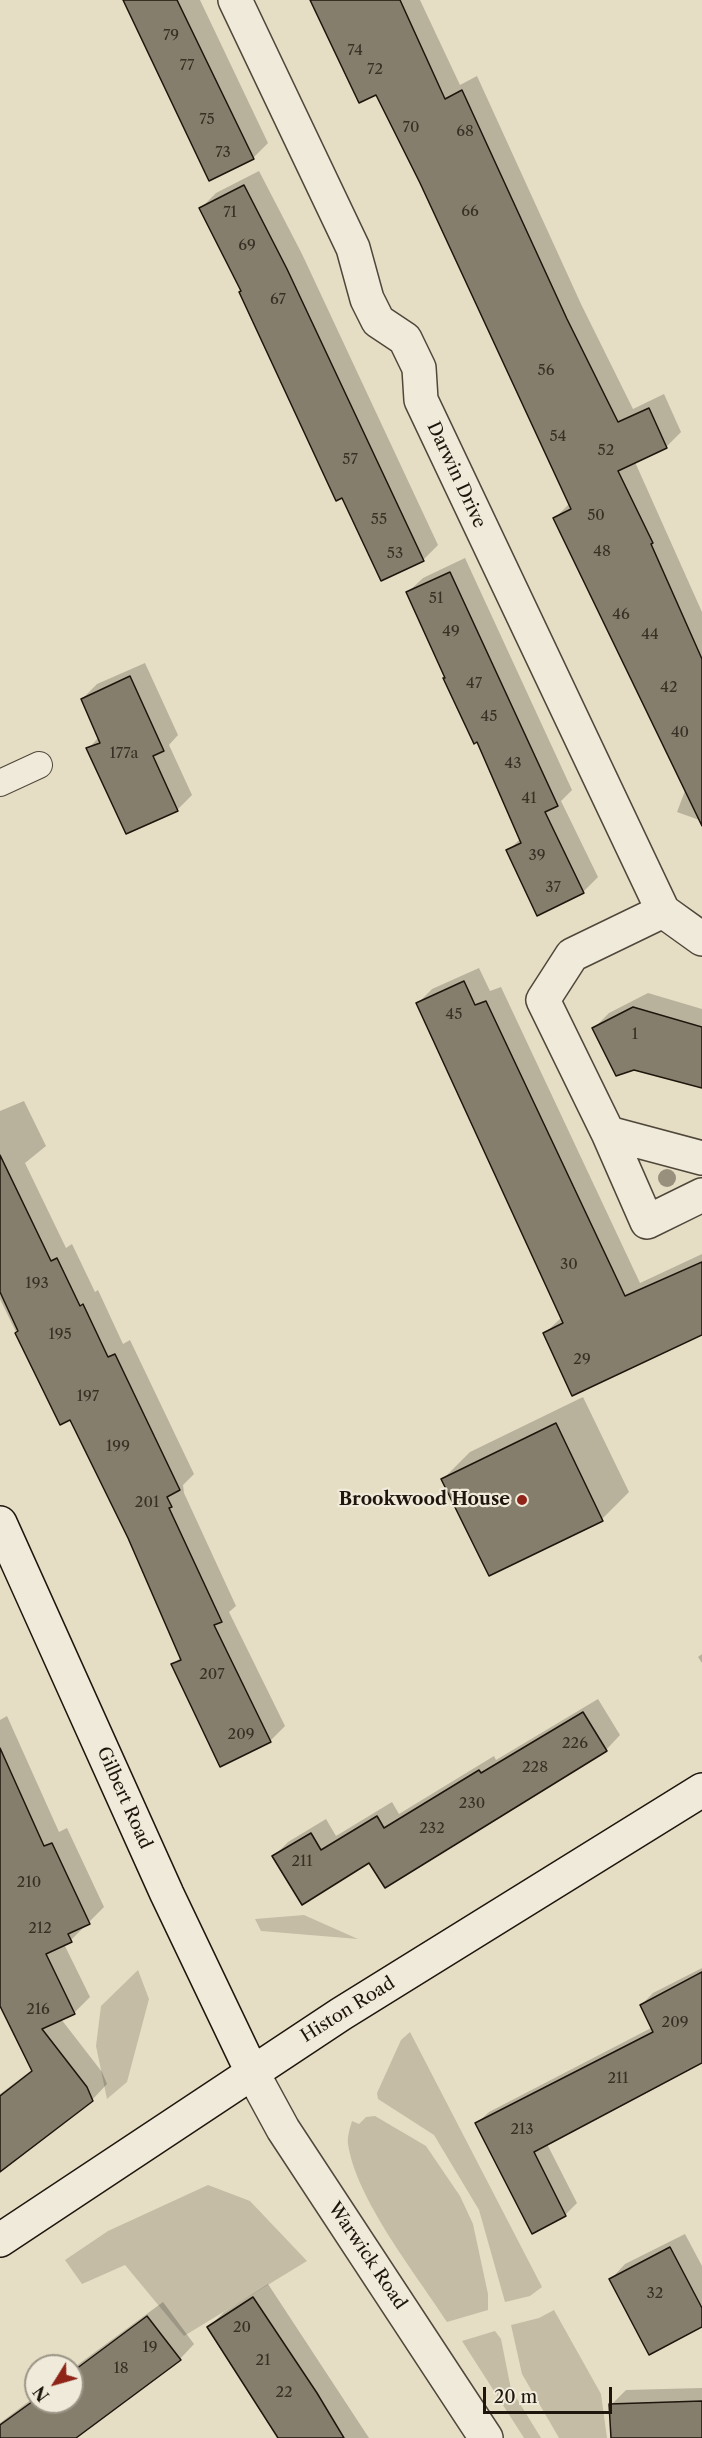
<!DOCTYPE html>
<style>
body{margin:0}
#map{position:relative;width:702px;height:2438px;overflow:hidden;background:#e6dec4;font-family:"Libre Caslon Text",serif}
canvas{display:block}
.north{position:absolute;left:24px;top:2354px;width:60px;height:60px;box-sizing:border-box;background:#efead9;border:2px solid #9b9587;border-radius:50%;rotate:233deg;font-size:16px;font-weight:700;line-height:24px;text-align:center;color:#1e150d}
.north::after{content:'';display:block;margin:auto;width:21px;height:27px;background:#8f2418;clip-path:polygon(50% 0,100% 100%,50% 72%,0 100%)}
.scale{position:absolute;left:483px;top:2387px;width:129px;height:27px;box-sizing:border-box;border:3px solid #1e150d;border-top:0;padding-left:8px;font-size:18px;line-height:21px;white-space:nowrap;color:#1e150d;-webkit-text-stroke:4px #efead9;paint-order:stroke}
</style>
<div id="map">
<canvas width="702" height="2438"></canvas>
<div class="north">N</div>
<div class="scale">20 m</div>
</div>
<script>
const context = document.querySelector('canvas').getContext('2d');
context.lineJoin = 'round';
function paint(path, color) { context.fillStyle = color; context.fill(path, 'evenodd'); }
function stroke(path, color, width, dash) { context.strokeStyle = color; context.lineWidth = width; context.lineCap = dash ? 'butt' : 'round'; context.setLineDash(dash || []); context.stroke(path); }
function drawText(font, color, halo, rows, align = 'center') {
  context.font = font + ' "Libre Caslon Text",serif'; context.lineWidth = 4.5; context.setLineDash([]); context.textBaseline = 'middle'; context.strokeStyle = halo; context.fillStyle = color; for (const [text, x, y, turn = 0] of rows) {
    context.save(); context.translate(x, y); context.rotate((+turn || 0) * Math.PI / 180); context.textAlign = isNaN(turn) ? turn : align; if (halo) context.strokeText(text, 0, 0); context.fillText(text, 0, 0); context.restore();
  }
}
const green = new Path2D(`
 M304 1915 358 1939 261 1931 255 1919Z
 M138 1970 149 1999 127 2082 107 2099 96 2046 101 2006Z
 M410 2032 542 2287 530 2296 505 2302 479 2210 434 2135 378 2099 377 2093 401 2040Z
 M375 2116 426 2146 460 2196 473 2224 488 2294V2310L447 2322C416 2274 356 2199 348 2144 347 2137 350 2128 352 2121L359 2124 366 2117Z
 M208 2185 250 2201 307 2261 184 2336 125 2265 82 2284 65 2260 108 2231Z
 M554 2310 601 2394 607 2438H559L522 2374 511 2325 539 2318Z
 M495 2331 501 2339 511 2389 541 2438H524L462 2341Z`);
const shadow = new Path2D(`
 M123 0H200L268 143 253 158Z
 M312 0H420L460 85 477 76 581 304 633 409 664 394 681 432 666 447 635 462 702 612V745L555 518 570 503 421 182 376 93Z
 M259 171 302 254 438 545 423 560 243 290 201 208 216 193Z
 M465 558 572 790 561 801 598 877 583 892 508 851 521 838 408 592 423 578Z
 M145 663 178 735 169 745 192 795 177 810 88 749 99 737 82 699 97 684Z
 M702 763V821L677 812 691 775Z
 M479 968 490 991 501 987 640 1283 702 1254V1333H545L562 1317 417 1004 432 989Z
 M648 993 702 1009V1087L594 1028 609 1013Z
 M24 1101 46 1146 25 1163 66 1248 72 1244 95 1292 98 1290 123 1344 130 1340 194 1474 183 1485 184 1493 236 1606 229 1612 285 1726 270 1741 173 1665 181 1657 129 1537 71 1418 60 1423 0 1299V1111Z
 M583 1397 629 1492 602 1519 490 1574 443 1479 470 1452Z
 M702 1654V1663L698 1657Z
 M598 1699 620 1735 606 1750 369 1861 274 1856 288 1842 326 1819 336 1836 392 1802 399 1814 494 1756 496 1760Z
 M7 1716 59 1832 67 1828 104 1907 71 1940 64 1944 90 1997 74 2013 61 2019 102 2072 107 2084 92 2100 0 2163V2094L33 2069 0 2003V1720Z
 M702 1968V2062L547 2144 577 2203 565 2215 477 2123 489 2112 653 2027 641 2005 653 1993Z
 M685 2234 702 2266V2325L611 2279 625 2264Z
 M268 2284 369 2438H282L209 2327 224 2312Z
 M163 2302 194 2344 180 2359 73 2438H0V2423L36 2396V2402H72V2369Z
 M702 2388V2438H612L611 2405 626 2390Z`);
const building = new Path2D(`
 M123 0H177L254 159 209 181Z
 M310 0H400L445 99 462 90 567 319 618 422 649 408 667 448 618 471 653 543 651 544 702 659V826L553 518 571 509 420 183 376 95 359 103Z
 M244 185 287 269 424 561 381 581 342 498 336 501 239 292 241 291 199 208Z
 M450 572 558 806 545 812 584 893 537 916 506 850 521 843 477 742 474 744 443 678H445L406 592Z
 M130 676 164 751 153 756 178 811 126 834 86 748 100 743 81 699Z
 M464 981 475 1005 486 1001 625 1296 702 1262V1335L572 1396 543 1333 563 1323 416 1003Z
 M633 1007 702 1027V1088L634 1070 616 1076 592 1028Z
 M0 1155 51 1261 57 1258 80 1306 83 1304 108 1357 115 1354 180 1490 167 1497 172 1507 169 1508 222 1622 214 1625 271 1742 220 1767 171 1664 181 1660 128 1538 70 1420 60 1425 15 1333 18 1331 0 1292Z
 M556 1423 603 1521 489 1576 441 1479Z
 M583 1712 607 1751 385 1888 369 1863 302 1905 272 1856 311 1833 321 1850 377 1816 384 1828 479 1770 481 1773Z
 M0 1748 44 1846 52 1843 90 1924 68 1934 72 1942 46 1954 75 2014 42 2029 87 2087 93 2101 0 2172V2096L32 2071 0 2006Z
 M702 1972V2063L534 2152 566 2216 532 2234 475 2123 653 2032 640 2005Z
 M670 2247 702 2308V2327L649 2355 609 2279Z
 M253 2297 317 2393 344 2438H278L207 2327Z
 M147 2316 181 2360 76 2438H0V2425L36 2399V2402H72V2372Z
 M702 2401V2438H611L609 2404Z`);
const lane = new Path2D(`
 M0 783 39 765`);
const street = new Path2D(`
 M235 0 353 248 367 299 378 321 405 339 419 368 421 400 663 911 702 939
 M663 911 572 955 543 1000 608 1133 702 1158
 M608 1133 647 1222 702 1195
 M252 2072 283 2129 486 2438`);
const secondary = new Path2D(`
 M0 1523 167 1894 252 2072
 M0 2240 341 2014 702 1790`);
const trees = [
 [667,1178]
];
const markers = [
 [522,1500,6,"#8f2418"]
];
const numberNames = [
 ["79",171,36],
 ["74",355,51],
 ["77",187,66],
 ["72",375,70],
 ["75",207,120],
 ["70",411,128],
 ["68",465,132],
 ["73",223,153],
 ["66",470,212],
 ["71",230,213],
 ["69",247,246],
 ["67",278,300],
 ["56",546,371],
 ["54",558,437],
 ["52",606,451],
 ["57",350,460],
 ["50",596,516],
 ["55",379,520],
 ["48",602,552],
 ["53",395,554],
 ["51",436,599],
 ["46",621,615],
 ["49",451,632],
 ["44",650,635],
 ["47",474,684],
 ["42",669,688],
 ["45",489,717],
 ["40",680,733],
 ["177a",124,754],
 ["43",513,764],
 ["41",529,799],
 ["39",537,856],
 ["37",553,888],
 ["45",454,1015],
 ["1",635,1035],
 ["30",569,1265],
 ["193",37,1284],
 ["195",60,1335],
 ["29",582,1360],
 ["197",88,1397],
 ["199",118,1447],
 ["201",147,1503],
 ["207",212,1675],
 ["209",241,1735],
 ["226",575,1744],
 ["228",535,1768],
 ["230",472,1804],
 ["232",432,1829],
 ["211",302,1862],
 ["210",29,1883],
 ["212",40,1929],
 ["216",38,2010],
 ["209",675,2023],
 ["211",618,2079],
 ["213",522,2130],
 ["32",655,2294],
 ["20",242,2328],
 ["19",150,2348],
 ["21",263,2361],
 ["18",121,2369],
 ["22",284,2393]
];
const streetNames = [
 ["Darwin Drive",456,475,65],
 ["Gilbert Road",124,1798,66],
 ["Histon Road",348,2010,-32],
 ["Warwick Road",367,2256,56]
];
const poiNames = [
 ["Brookwood House",510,1500]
];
paint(green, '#c4bca5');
paint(shadow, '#0003');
paint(building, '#867e6c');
stroke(building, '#1e150d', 1.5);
stroke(lane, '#50473b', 28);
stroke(street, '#50473b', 36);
stroke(secondary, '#1e150d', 36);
stroke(lane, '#efead9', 26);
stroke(street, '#efead9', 33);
stroke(secondary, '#efead9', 33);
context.fillStyle = '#988f7c';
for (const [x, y] of trees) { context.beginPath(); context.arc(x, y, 9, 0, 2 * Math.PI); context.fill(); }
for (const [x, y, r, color] of markers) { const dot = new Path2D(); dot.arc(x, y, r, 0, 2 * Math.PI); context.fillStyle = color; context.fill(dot); stroke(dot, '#efead9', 2); }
drawText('15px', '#382f25', null, numberNames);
drawText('18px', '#1e150d', '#efead9', streetNames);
drawText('bold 18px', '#1e150d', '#efead9', poiNames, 'right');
</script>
